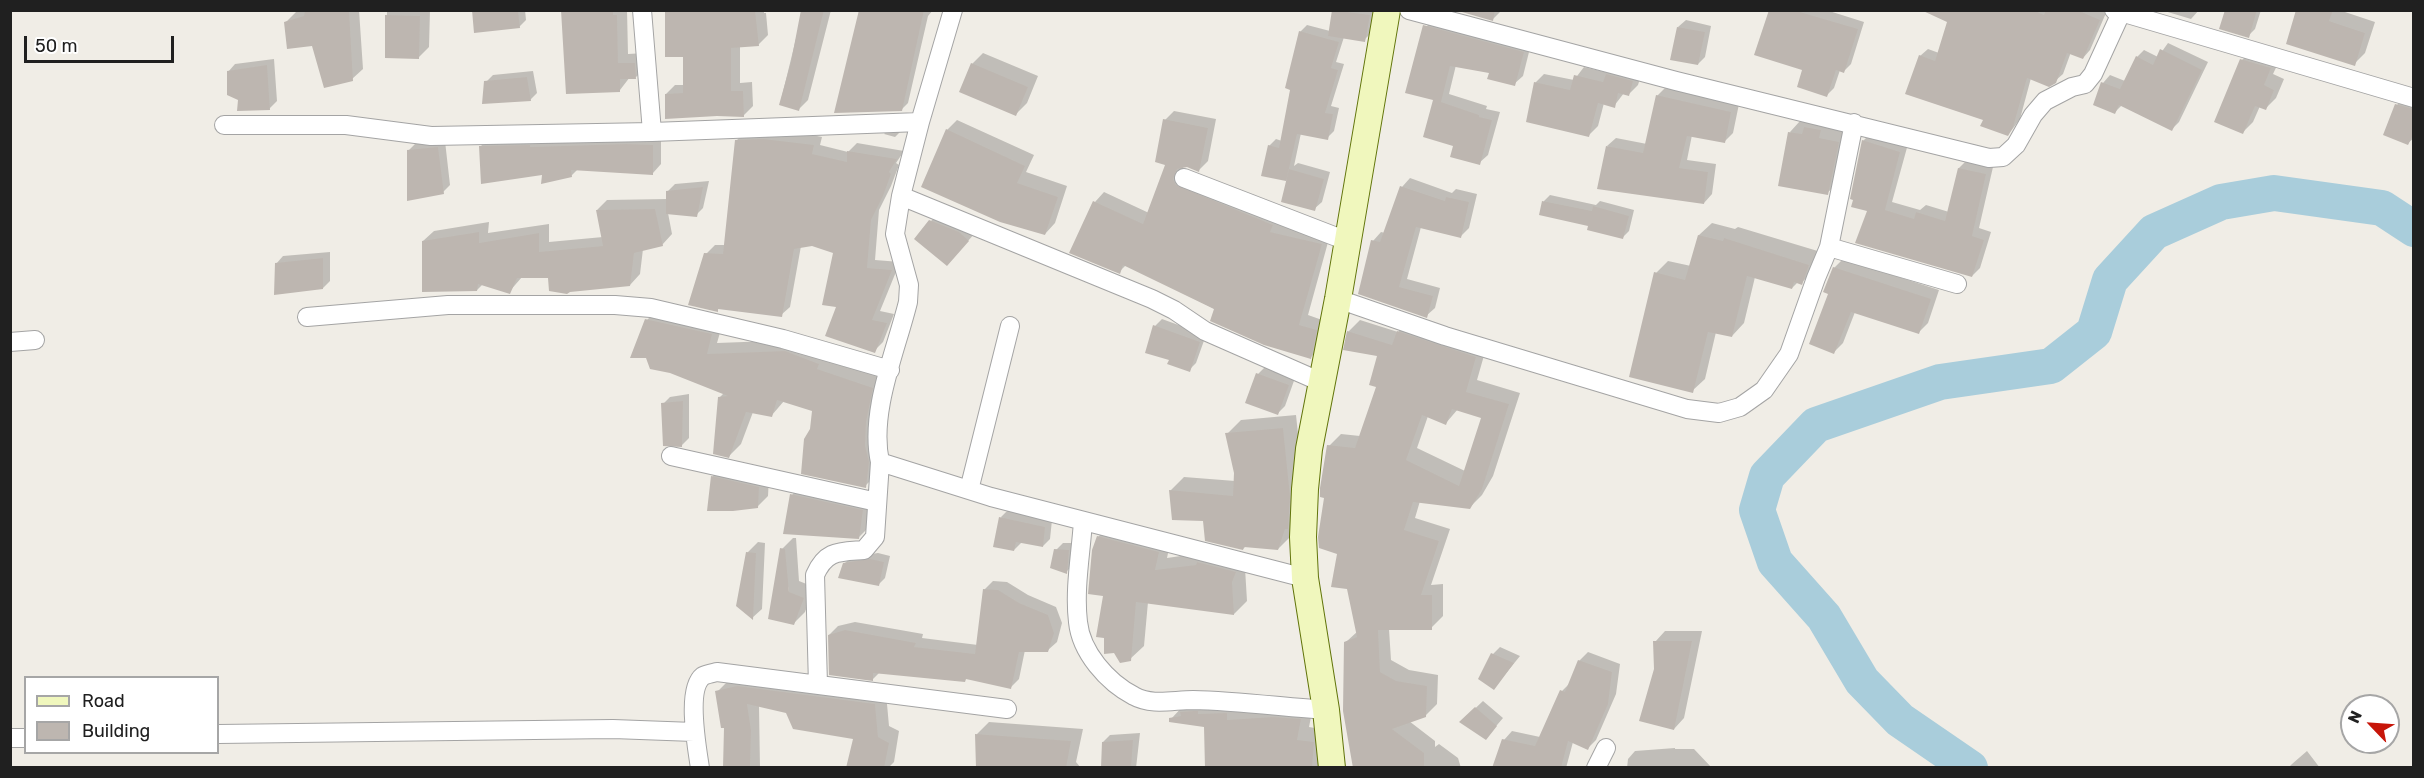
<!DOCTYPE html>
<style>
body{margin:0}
#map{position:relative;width:2424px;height:778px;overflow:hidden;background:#f0ede6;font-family:Rubik,sans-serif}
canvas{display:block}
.frame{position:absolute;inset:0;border:12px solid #202020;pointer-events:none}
.legend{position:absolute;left:24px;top:676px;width:195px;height:78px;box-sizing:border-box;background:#fff;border:2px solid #a6a6a6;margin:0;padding:8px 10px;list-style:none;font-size:18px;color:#202020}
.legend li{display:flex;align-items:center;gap:12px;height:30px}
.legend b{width:30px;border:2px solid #a6a6a6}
.north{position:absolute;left:2340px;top:694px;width:60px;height:60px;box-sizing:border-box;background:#fff;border:2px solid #a6a6a6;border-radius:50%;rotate:295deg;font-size:16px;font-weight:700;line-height:24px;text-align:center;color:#202020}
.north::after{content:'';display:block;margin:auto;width:21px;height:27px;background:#c71509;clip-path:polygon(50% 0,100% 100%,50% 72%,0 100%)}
.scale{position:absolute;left:24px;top:36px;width:150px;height:27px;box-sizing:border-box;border:3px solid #202020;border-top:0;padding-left:8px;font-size:18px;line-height:21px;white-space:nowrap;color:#202020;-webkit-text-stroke:4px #fff;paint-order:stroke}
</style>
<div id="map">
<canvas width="2424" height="778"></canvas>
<div class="frame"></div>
<ul class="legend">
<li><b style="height:8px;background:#f0f7bd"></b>Road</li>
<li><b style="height:16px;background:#bdb6b0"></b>Building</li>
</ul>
<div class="north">N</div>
<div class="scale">50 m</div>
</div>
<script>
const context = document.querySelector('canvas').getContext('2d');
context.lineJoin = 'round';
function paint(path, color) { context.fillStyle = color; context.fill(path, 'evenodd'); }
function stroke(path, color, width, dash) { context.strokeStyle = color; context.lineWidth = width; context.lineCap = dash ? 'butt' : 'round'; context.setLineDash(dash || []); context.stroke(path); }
const shadow = new Path2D(`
 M301 10H359L363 69 352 79 285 23 296 12Z
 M387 10H430L429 47 418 58 386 56Z
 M474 10H525L526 20 519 27Z
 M565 10H627L628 54 645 53 646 67 636 77H630L620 90Z
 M665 10H764V13H766L768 35 758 45 740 46V83L752 82 753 106 743 116 666 94 675 85H685V55Z
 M803 10H831L808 100 799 109 780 104Z
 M881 10H933L928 16 908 103 901 110Z
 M1333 10H1376L1371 33 1364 40 1344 37 1336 62 1344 64 1331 106 1339 108 1334 131 1327 138 1301 133 1294 166 1298 163 1330 172 1322 202 1314 209 1288 180 1263 175 1269 146 1276 139 1282 141 1300 32 1307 25 1330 31Z
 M1463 10H1502L1493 19Z
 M1770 10H1826L1864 22 1851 64 1844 71 1840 70 1834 88 1827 95 1804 69Z
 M1925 10H2100L2106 13 2090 50 2083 58 2071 52 2063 74 2055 81 2031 78 2020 119 2008 135 1985 119 1920 56 1928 49 1939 53 1949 22Z
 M2161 10H2199L2191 19Z
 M2226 10H2261L2255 29 2248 36Z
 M2298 10H2339L2375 22 2365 53 2354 64Z
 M1686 20 1711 26 1705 57 1698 64 1678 27Z
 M1432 21 1531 44 1523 76 1514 84 1491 72 1456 65 1449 94 1487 106 1486 109 1500 112 1488 155 1479 163 1455 145 1435 99 1423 30Z
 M2168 43 2208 62 2179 122 2172 129 2122 105 2115 112 2095 104 2103 83 2110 75 2125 81 2137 57 2144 50 2158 57Z
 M2253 49 2281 57 2273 74 2284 79 2276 98 2265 109 2260 106 2253 122 2243 132 2242 60Z
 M983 53 1038 76 1027 103 1016 114 972 64Z
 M274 59 277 101 269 109 228 72 235 64Z
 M1616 66 1642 72 1638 85 1629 94 1624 93 1614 106 1604 103 1598 126 1589 135 1535 83 1544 74 1574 80 1584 67 1609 73Z
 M533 71 537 93 530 100 486 82 493 75Z
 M1665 88 1739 104 1733 133 1724 142 1692 135 1687 160 1716 164 1712 194 1704 203 1607 146 1616 138 1647 144 1657 96Z
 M2404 98 2414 100V138L2408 143 2397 105Z
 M1174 111 1216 119 1208 161 1199 170 1188 166 1183 167 1185 176 1330 235 1308 315 1325 321 1320 348 1311 357 1126 265 1119 272 1095 202 1104 192 1149 213 1167 163 1165 120Z
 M1816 117 1849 131 1838 183 1827 193 1790 132 1800 121 1810 123Z
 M957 120 1034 155 1026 172 1067 186 1055 223 1045 234 947 130Z
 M890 128 902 130 895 137 884 134Z
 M745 132H797L822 137 820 145 848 152 857 143 904 151 896 163 899 165 891 186 879 210 875 260 900 262 880 311 894 314 883 342 874 351 838 306 835 252 812 244 801 246 790 307 781 315 720 308 717 310 706 254 715 245H725L736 141Z
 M1871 133 1908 144 1892 202 1920 210 1926 205 1949 212 1959 168 1967 160 1993 167 1979 228 1991 232 1980 268 1972 276 1869 210 1863 141Z
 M661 137V164L653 173 578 169 571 176 543 173 480 147 489 138Z
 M445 141 450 185 443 192 408 151 415 144Z
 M1410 178 1452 193 1456 189 1477 194 1469 228 1461 236 1421 227 1407 279 1440 288 1435 308 1426 316 1360 293 1373 241 1381 232 1385 233 1402 187Z
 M709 181 703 208 696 215 668 213 672 234 662 245 643 249 640 274 630 285 550 277H522L509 292 483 284 477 290 423 241 434 231 489 222 488 233 549 224V242L603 237 597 210 607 200 668 199V191L675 184Z
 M1550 195 1596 205 1600 201 1634 210 1629 231 1622 238 1590 225 1541 214 1544 201Z
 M938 214 975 233 954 257 931 221Z
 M1712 223 1735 229 1738 227 1821 252 1814 271 1801 283 1798 282 1792 288 1755 277 1744 323 1732 336 1716 332 1705 379 1692 391 1656 273 1668 261 1691 266 1699 235Z
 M330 252V281L323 288 276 264 283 256Z
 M1843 259 1939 290 1928 323 1919 332 1855 312 1843 343 1834 352 1830 293 1834 268Z
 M659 308 723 322 717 343 798 340 884 376 877 474 865 486 811 430 813 410 784 401 772 415 753 412 741 444 729 456 719 398 724 393 647 320Z
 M1162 319 1206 335 1196 363 1189 370 1155 326Z
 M1360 320 1398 332 1410 320 1487 345 1477 380 1520 393 1493 476 1482 495 1470 507 1420 501 1415 518 1450 529 1431 585 1443 584V616L1431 628 1389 629 1391 660 1409 670 1438 675 1437 704 1425 716 1409 721 1435 741V747L1439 744 1458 758 1461 768H1354L1346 642 1358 631 1325 497 1329 446 1341 434 1360 436 1378 386 1379 355 1348 332ZM1458 409 1483 417 1465 471 1417 448 1428 416 1446 423Z
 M1265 367 1295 378 1285 406 1278 413 1258 374Z
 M689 394V438L682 445 663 404 670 397Z
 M1296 415 1303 481 1292 535 1278 549 1246 546 1243 549 1170 491 1184 477 1235 481 1236 473 1227 434 1241 420Z
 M723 466 769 477 768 496 757 507 712 477Z
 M802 484 873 500 869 527 858 538 792 495Z
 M1008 510 1052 520 1050 539 1043 546 1022 542 1014 550 1001 517Z
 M1111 524 1171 539 1167 558 1208 552 1245 568 1247 601 1234 614 1148 602 1144 646 1130 659 1104 594 1098 537Z
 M793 538H796L799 581 814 587 805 612 794 623 782 549Z
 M758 542 765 543 762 609 752 618 748 552Z
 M1063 543H1075L1073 565 1066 572 1056 550Z
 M878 553 890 556 885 578 878 585 844 564 851 557Z
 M993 581 1007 582 1028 595 1056 607 1062 623 1057 642 1048 650H1025L1019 679 1010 688 967 678 879 673 873 679 829 635 838 626 855 622 923 634 922 638 978 645 985 589Z
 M1665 631H1702L1684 718 1674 729 1656 669 1655 642Z
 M1500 647 1520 656 1494 688 1493 654Z
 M1588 652 1620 664 1616 694 1596 740 1587 749 1573 742 1566 768H1493L1504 740 1512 731 1540 737 1562 691 1571 682 1579 661Z
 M728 681 886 693 889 726 899 731 894 762 888 768H848L855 738 787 712 759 706 760 768H725V726L717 692Z
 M1483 701 1503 718 1486 738 1461 722Z
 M1184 705 1313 707 1309 727 1327 730 1323 768H1207L1205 726 1171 719Z
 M989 722 1083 729 1076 762 1081 768H978L977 734Z
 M1140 733 1136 768H1102L1103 742 1110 735Z
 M1675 748V749H1694L1712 768H1627L1628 759 1635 751Z
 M2307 751 2320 768H2288L2292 764Z`);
const river = new Path2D(`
 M1970 768 1900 720 1862 681 1824 617 1775 562 1757 510 1767 476 1816 425 1940 382 2051 366 2094 332 2110 280 2154 232 2221 202 2274 193 2382 208 2414 229`);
const building = new Path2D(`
 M305 10H349L353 81 324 88 312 46 287 49 284 22 304 16Z
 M472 10H518L520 28 474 33Z
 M561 10H613V15H617L618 63H635L636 79H620V92L566 94Z
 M665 10H755L759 46 731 48V91H743L744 117 717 116 665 119V94L683 93V57H665Z
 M801 10H824L799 111 779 105 791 62Z
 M859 10H924L902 111 834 113Z
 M1332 10 1370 15 1365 42 1328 36Z
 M1455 10H1495L1493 21Z
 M1769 10H1793L1858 29 1844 73 1836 70 1827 97 1797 87 1802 70 1754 55Z
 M1921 10H2033L2044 15 2046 10H2077L2100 20 2083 59 2067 53 2056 83 2049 87 2027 78 2013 127 2008 136 1980 126 1983 120 1905 94 1919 55 1935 61 1947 22Z
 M2225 10H2257L2249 38 2219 29Z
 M2296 10H2333L2329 21 2365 33 2355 66 2286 44Z
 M385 15 420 16 419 59 385 58Z
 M1423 25 1524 52 1515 86 1487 79 1489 73 1450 66 1441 102 1479 115V117L1492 120 1480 165 1450 157 1453 146 1423 137 1433 100 1405 93Z
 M1677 27 1705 32 1698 65 1670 60Z
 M1299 31 1339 42 1331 68 1338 70 1325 113 1333 114 1328 140 1297 134 1286 181 1261 176 1268 145 1279 148 1290 90 1285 88Z
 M2160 49 2202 70 2172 131 2119 105 2115 114 2093 105 2101 82 2120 89 2136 56 2153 65Z
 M2240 59 2271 68 2264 85 2274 90 2266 110 2255 106 2243 134 2214 122Z
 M971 63 1028 87 1016 116 959 92Z
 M267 65 270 110 237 111 238 100 227 95V71Z
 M1606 74 1633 81 1629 96 1618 93 1615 108 1598 103 1589 137 1526 122 1534 82 1570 90 1574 75 1603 82Z
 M527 77 531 101 482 104 484 81Z
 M1656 95 1731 112 1725 143 1687 136 1679 168 1708 172 1704 204 1597 189 1606 146 1643 153Z
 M2395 104 2414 109V133L2408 145 2383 135Z
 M1163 119 1208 128 1199 172 1187 167 1177 169 1173 179 1176 185 1273 225 1270 232 1322 244 1299 325 1317 330 1311 359 1264 345 1210 321 1214 309 1123 265 1120 274 1069 253 1093 201 1143 224 1165 165 1155 162Z
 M1804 127 1821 130 1819 138 1839 142 1828 195 1778 186 1788 132 1802 134Z
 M946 129 1025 166 1017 183 1058 197 1045 235 1000 222 921 187Z
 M763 139 814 145 812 154 847 162V151L897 159 889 172 891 174 883 196 871 220 867 268 892 270 872 320 887 323 875 353 825 336 836 307 822 305 833 253 812 246 794 249 782 317 718 309V312L688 305 704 253 723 254 735 140Z
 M1862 140 1900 152 1885 210 1914 219 1916 212 1945 221 1958 168 1986 174 1972 236 1984 240 1972 277 1855 243 1867 211 1851 207 1853 200 1850 199Z
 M627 144 653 145V175L571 170 572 177 541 184 542 175 481 184 479 146 530 145V147Z
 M438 147 444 194 407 201V150Z
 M1289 169 1324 179 1315 211 1281 202Z
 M1400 186 1445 201 1446 197 1469 202 1461 238 1416 227 1399 287 1433 296 1427 318 1358 294 1371 240 1380 242Z
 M703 187 697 217 666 214V191Z
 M1542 201 1592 211 1593 206 1629 216 1623 239 1587 230 1588 226 1539 215Z
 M655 209 663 246 634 253 630 286 570 292 567 294 549 291 548 278H517L510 294 478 284 477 291 422 292V241L479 232V243L539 233V252L603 246 596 210Z
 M929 220 959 232 969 241 947 266 914 239Z
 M1698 235 1723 241 1724 238 1809 265 1802 285 1794 282 1792 289 1747 276 1732 337 1708 332 1693 393 1629 377 1654 272 1685 280Z
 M323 258V289L274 295 275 263Z
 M1833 267 1931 299 1919 334 1851 312 1834 354 1809 344 1828 294 1823 292Z
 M645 319 712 334 707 354 785 351 819 364 817 369 873 388 866 422 865 446 869 462 866 488 801 474 804 439 810 429 812 411 777 400 772 417 746 412 729 458 713 454 718 397 728 396 670 373 650 369 646 358H630Z
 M1153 325 1200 342 1190 372 1167 364 1169 360 1145 353Z
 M1347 331 1392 345 1397 331 1476 357 1466 392 1509 404 1482 489 1470 509 1413 502 1404 530 1439 541 1421 595H1432V630H1378L1380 672 1396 681 1427 686 1426 717 1392 729 1424 753V768H1353L1343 711 1344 642 1357 637 1347 589 1331 587 1337 554 1319 548 1318 537 1324 498 1320 497V488L1327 445 1355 448 1376 387 1369 385 1377 356 1343 350ZM1452 409 1481 418 1459 486 1406 460 1422 415 1446 425Z
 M1256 373 1289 385 1278 415 1245 403Z
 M683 401 682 447 663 446 661 403Z
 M1283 428 1290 496 1288 529H1285L1278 550 1244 547 1243 550 1205 541 1203 521 1172 520 1169 490 1233 496 1234 473 1225 433Z
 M711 476 759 487 758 508 733 511H707Z
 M790 494 863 510 859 539 783 534Z
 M999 517 1045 527 1043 547 1016 542 1014 551 993 547Z
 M1097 536 1159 552 1155 570 1196 565 1197 562 1236 572 1232 582 1234 615 1136 602 1131 661 1120 663 1114 653 1104 654V638L1096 637 1103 596 1088 594 1092 550Z
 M780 548 785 549 789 592 804 598 794 625 768 619Z
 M1054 549 1069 550 1067 574 1050 568Z
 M746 552 756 553 753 620 736 606Z
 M870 559 884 562 879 586 838 578 843 563Z
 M983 589 998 590 1019 603 1048 615 1054 633 1048 652H1019L1011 689 966 679 965 682 873 673V681L829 675 828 635 845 630 916 643 914 647 975 654Z
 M1653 641H1692L1674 730 1639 721 1654 669Z
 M1491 653 1514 663 1494 690 1478 679Z
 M1578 660 1612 672 1608 704 1588 750 1568 741 1561 768H1492L1502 739 1535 746 1560 690 1565 692Z
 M737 686 875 704 878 737 889 743 884 768H846L853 739 793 729 786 713 747 704 751 730 750 768H723L724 728H721L715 691Z
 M1475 707 1497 726 1486 740 1459 722Z
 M1193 711H1198V714L1227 713V720L1273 717 1301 719 1297 740 1314 742 1312 768H1205L1204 727 1169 722V718L1181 716 1180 712Z
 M975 734 1071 741 1066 768H976Z
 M1133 740 1131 768H1101L1102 742Z`);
const street = new Path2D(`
 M642 10 652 132
 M953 10 920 122 901 196 895 234 909 285 908 302C896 351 869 412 880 462L991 497 1305 578
 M1409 10 1676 81 1989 158 2003 157 2016 145 2033 115 2045 101 2072 87 2085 84 2093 74 2121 13
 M2114 10 2414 98
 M224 125H346L431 136 652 132 920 122
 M1184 178 1347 241
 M901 196 1152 299 1174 310 1205 331 1321 382
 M1829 247 1957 284
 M1338 299 1445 336 1687 409 1719 413 1740 407 1764 390 1789 354 1816 278 1829 247 1854 123
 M307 317 448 305H615L651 308 783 339 890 370
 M10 342 35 340
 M671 456 877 502
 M969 490 1010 326
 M1083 521C1081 553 1074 589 1078 622 1081 652 1107 682 1134 696 1152 706 1173 700 1193 700 1237 701 1282 707 1326 710
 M818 685 815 575C826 550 839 552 864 550L875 537 880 462
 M218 734 613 729 694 732
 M10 738H26
 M700 768C697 748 686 689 703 676 707 674 713 673 717 672L1007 709
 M1596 768 1606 748`);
const secondary = new Path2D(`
 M1332 768 1326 710 1305 578 1303 537 1305 489 1309 449 1338 299 1387 10`);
paint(shadow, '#0003');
stroke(river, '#a9cddb', 36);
paint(building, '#bdb6b0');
stroke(street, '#a4a4a4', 20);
stroke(secondary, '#61740a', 28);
stroke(street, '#fff', 18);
stroke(secondary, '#f0f7bd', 26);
</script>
